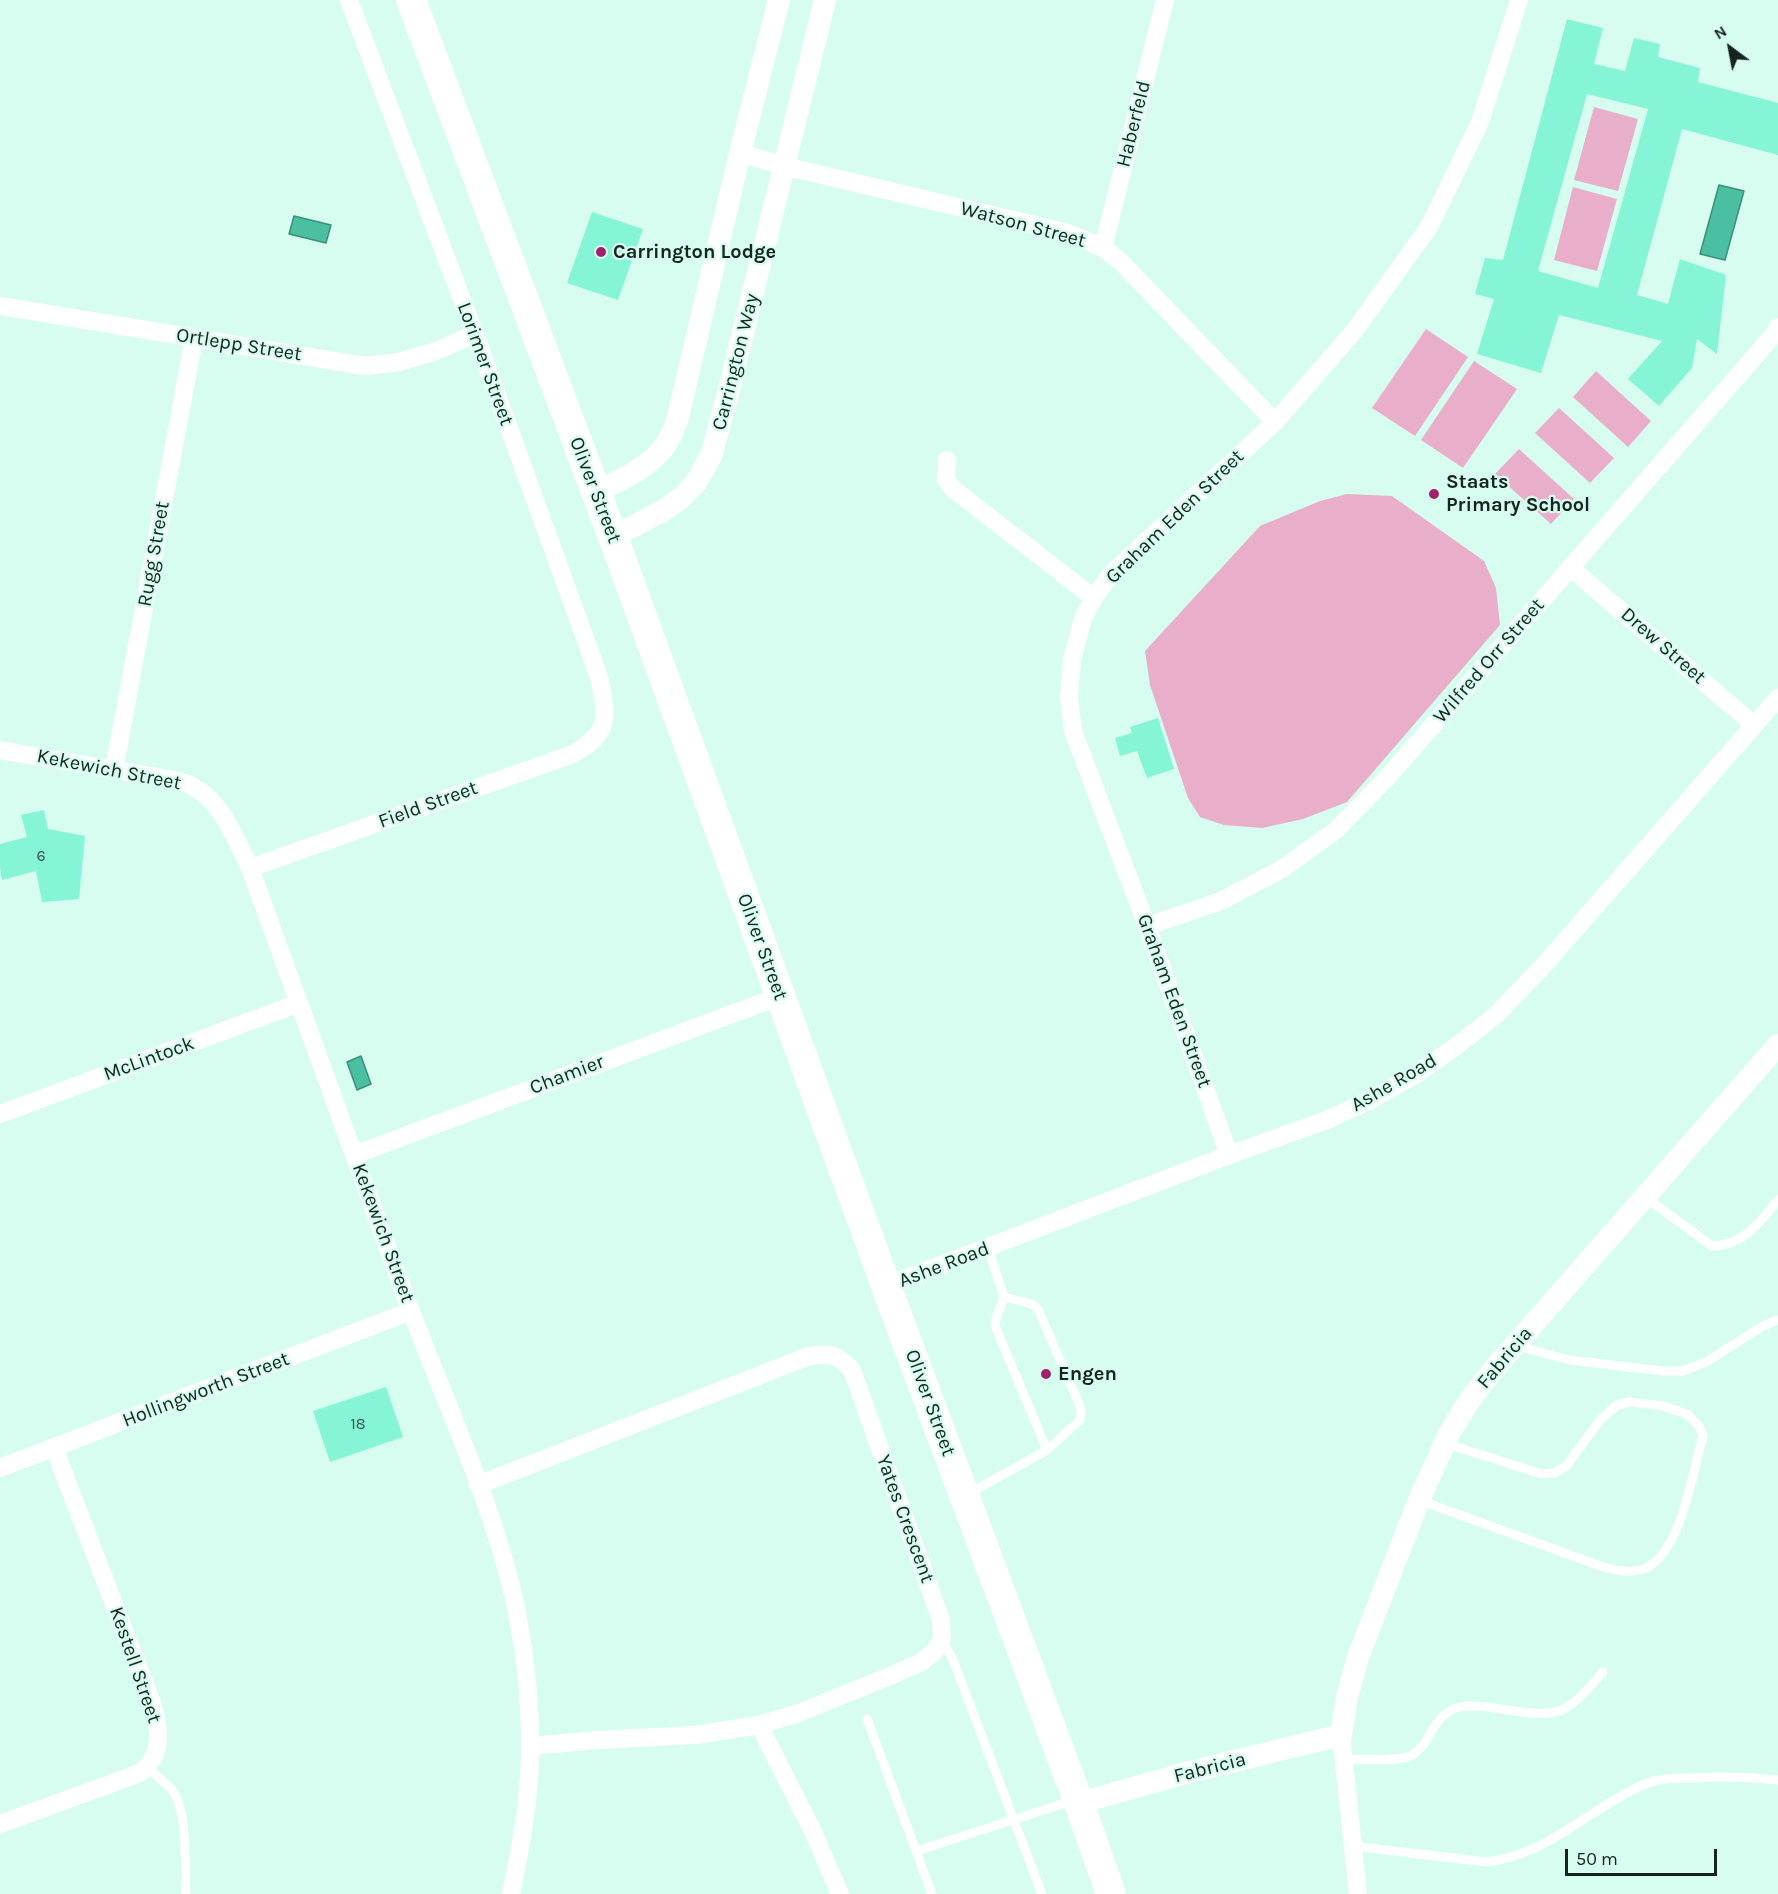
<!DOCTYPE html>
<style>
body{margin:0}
#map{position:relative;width:1778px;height:1894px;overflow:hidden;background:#d6fdf0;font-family:Karla,sans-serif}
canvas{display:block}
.north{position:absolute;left:1700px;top:18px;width:60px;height:60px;-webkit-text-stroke:4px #d6fdf0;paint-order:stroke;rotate:328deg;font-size:16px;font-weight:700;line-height:24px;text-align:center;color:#162420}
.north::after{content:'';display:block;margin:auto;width:21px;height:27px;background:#162420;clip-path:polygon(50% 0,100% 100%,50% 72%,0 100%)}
.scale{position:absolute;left:1565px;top:1849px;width:152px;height:27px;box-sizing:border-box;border:3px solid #162420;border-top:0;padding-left:8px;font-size:18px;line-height:21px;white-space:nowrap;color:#162420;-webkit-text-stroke:4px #d6fdf0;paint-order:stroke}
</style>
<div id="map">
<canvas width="1778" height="1894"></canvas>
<div class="north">N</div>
<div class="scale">50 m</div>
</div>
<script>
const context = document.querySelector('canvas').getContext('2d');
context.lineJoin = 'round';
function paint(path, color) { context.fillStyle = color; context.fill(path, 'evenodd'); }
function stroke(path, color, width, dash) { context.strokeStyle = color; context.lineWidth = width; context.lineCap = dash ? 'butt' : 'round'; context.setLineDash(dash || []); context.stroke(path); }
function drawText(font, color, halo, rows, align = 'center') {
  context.font = font + ' Karla,sans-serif'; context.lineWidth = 4.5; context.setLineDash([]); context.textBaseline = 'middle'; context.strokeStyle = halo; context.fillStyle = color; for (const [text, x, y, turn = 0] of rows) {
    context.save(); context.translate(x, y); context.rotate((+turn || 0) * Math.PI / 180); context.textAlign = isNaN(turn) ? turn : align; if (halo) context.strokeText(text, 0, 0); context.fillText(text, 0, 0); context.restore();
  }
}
const green = new Path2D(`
 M1594 107 1638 119 1618 191 1574 180Z
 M1573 187 1617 199 1597 271 1554 260Z
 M1426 329 1468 357 1415 436 1372 408Z
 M1474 361 1517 389 1463 468 1421 440Z
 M1596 371 1651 421 1628 447 1573 397Z
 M1559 408 1614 458 1590 483 1535 433Z
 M1519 449 1574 499 1551 524 1495 474Z
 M1347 494 1392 496 1484 561 1496 588 1500 625 1347 802 1303 819 1262 828 1224 825 1200 817 1188 798 1150 685 1145 651 1260 526 1320 501Z`);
const water = new Path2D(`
 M1719 185 1744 191 1725 260 1700 254Z
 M294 216 331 225 326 243 289 234Z
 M361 1056 371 1084 357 1090 347 1062Z`);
const building = new Path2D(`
 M1567 19 1603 28 1594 64 1625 71 1634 38 1660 44 1658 57 1700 68 1698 82 1778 103V155L1682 129 1637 295 1668 304 1680 259 1726 275 1717 354 1697 339 1692 368 1659 406 1628 379 1662 341 1559 315 1541 373 1477 354 1494 299 1475 294 1485 258 1503 260ZM1587 94 1648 109 1598 288 1538 271Z
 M592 212 643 229 618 300 567 283Z
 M1158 718 1174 769 1147 778 1137 751 1120 756 1115 738 1132 733 1130 727Z
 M44 810 48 829 85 836 79 899 42 902 36 871 2 880 0 868V844L27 837 21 815Z
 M386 1387 403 1437 330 1462 313 1411Z`);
const service = new Path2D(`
 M1645 1197 1712 1246C1743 1246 1760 1222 1778 1200
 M988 1248 1004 1297 996 1319 995 1326 1047 1450
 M1517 1346 1570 1360 1662 1371H1683L1706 1362 1763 1326 1778 1320
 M968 1494 1047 1450 1080 1420 1081 1411 1079 1404 1038 1309 1032 1304 1004 1297
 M1419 1500 1603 1567C1615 1570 1628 1573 1640 1570 1680 1561 1693 1471 1703 1436L1699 1426 1687 1414 1663 1406 1630 1402 1617 1405 1601 1419 1566 1466 1554 1473 1542 1474 1444 1443
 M942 1639 953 1660 1042 1894
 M867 1719 932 1894
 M1344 1759C1359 1759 1400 1762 1412 1755 1432 1744 1431 1714 1460 1707 1473 1704 1487 1707 1501 1709 1560 1718 1564 1717 1603 1672
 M147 1767C155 1775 165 1782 172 1790 188 1810 185 1868 186 1894
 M1353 1846 1486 1862C1547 1856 1591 1807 1645 1784 1660 1778 1676 1778 1691 1778 1720 1776 1749 1777 1778 1780
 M917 1851 1074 1800`);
const minor = new Path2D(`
 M740 153 784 166 1068 233 1103 248 1120 261 1275 422
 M1103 248 1165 0
 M0 306 365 366 399 362 436 351 475 334
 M947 460 946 479 953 489 1094 598
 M1571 568 1754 725
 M0 750 174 780C180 782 187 783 192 786 223 802 235 839 250 868 301 1009 352 1150 403 1290 440 1391 488 1490 513 1594 524 1643 530 1694 530 1744 531 1794 521 1845 511 1894
 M114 770 194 338
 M250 868 573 754C612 732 607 716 599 677L475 334 349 0
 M1147 926 1221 901 1282 869 1336 830 1385 780 1770 339 1778 327
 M0 1114 299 1003
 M354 1155 780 996
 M1229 1155 1147 926 1073 731 1069 698 1072 660 1083 618 1094 598 1112 573 1275 422 1355 330 1429 227 1480 122 1519 0
 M886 1286 1229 1155 1327 1120 1368 1101 1415 1075 1458 1045 1496 1015 1543 966 1778 698
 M0 1468 411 1311
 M478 1485 809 1356C831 1353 837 1354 852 1370L941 1620 942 1639 934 1652 921 1662 890 1676 796 1714 759 1725 696 1735 598 1740 530 1746
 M759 1725 814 1834 840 1894
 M1341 1735 1358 1894
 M0 1824 140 1773C164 1755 160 1729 152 1703L54 1448`);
const tertiary = new Path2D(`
 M595 492C621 480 647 469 665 446 670 439 674 429 677 421L740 153 779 0
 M613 537 664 510 682 497 695 484 711 456 729 390 825 0
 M1079 1803 1186 1773 1341 1735 1347 1697 1358 1657 1419 1500 1449 1434 1469 1401 1493 1370 1778 1045`);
const trunk = new Path2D(`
 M411 0 613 537 886 1286 1079 1803 1111 1894`);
const markers = [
 [601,252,6,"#a3206e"],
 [1434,494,6,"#a3206e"],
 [1046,1374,6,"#a3206e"]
];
const numberNames = [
 ["6",41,856],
 ["18",358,1424]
];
const streetNames = [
 ["Haberfeld",1134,124,-76],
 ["Watson Street",1023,225,15],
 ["Ortlepp Street",239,345,9],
 ["Carrington Way",736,362,-76],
 ["Lorimer Street",485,364,70],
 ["Oliver Street",595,490,69],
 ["Graham Eden Street",1175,517,-44],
 ["Rugg Street",154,554,-80],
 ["Drew Street",1663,646,41],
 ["Wilfred Orr Street",1489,661,-49],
 ["Kekewich Street",109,770,11],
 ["Field Street",428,805,-20],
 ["Oliver Street",762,947,70],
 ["Graham Eden Street",1174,1001,70],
 ["McLintock",149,1059,-20],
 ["Chamier",567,1075,-21],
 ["Ashe Road",1394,1083,-30],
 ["Kekewich Street",383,1233,70],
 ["Ashe Road",944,1265,-21],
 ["Fabricia",1505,1358,-50],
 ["Hollingworth Street",206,1390,-21],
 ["Oliver Street",930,1403,70],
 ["Yates Crescent",905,1519,70],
 ["Kestell Street",135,1665,71],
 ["Fabricia",1210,1768,-14]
];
const poiNames = [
 ["Carrington Lodge",613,252],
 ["Staats",1446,482],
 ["Primary School",1446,505],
 ["Engen",1058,1374]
];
paint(green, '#e9aeca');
paint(water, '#4bbfa1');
stroke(water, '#3b907a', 1.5);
paint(building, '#85f5d5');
stroke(service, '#fff', 9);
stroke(minor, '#fff', 18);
stroke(tertiary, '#fff', 22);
stroke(trunk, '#fff', 30);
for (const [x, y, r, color] of markers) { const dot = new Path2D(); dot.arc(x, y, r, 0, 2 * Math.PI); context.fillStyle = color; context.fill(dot); stroke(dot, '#d6fdf0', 2); }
drawText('16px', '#32584d', null, numberNames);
drawText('20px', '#162420', '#d6fdf0', streetNames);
drawText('bold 20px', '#162420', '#d6fdf0', poiNames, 'left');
</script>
